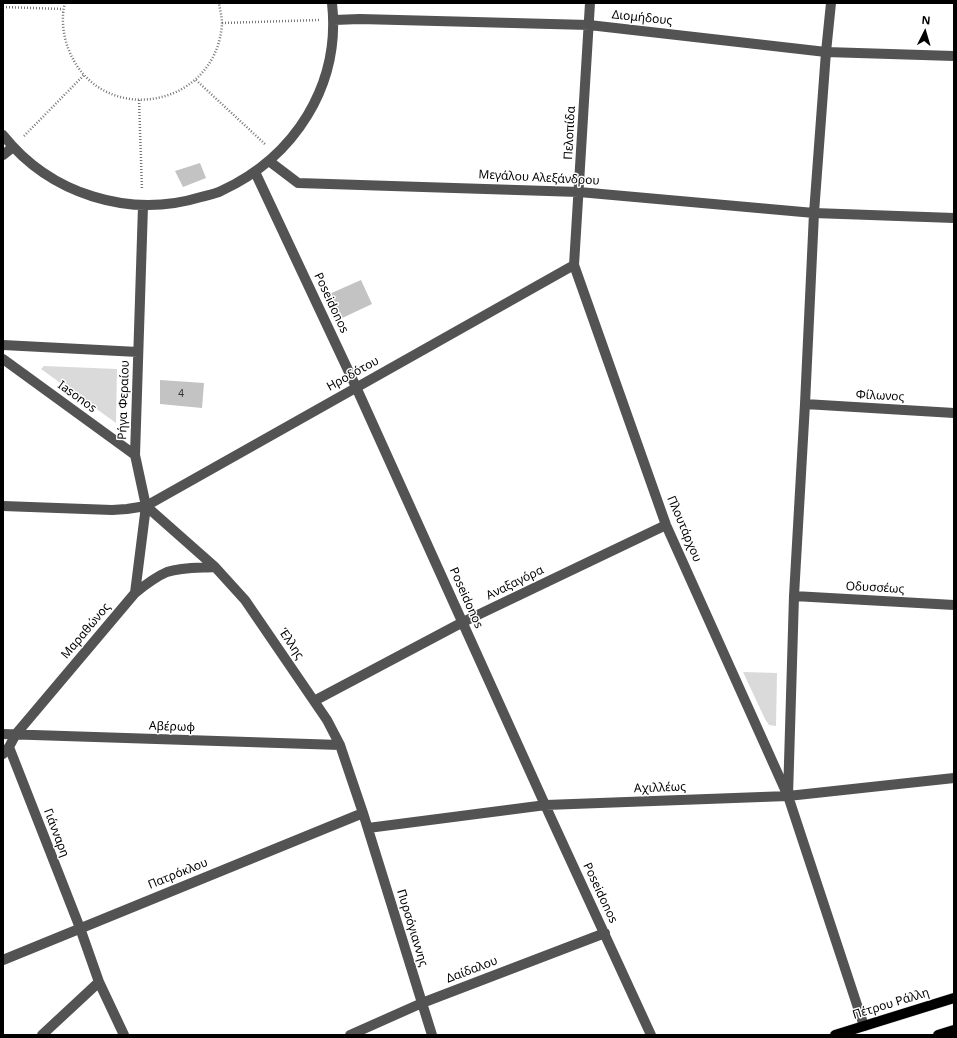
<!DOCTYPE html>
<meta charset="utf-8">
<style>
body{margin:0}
#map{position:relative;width:957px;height:1038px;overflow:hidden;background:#fff;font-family:"Noto Sans",sans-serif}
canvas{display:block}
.frame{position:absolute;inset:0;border:4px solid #000;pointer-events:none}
.north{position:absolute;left:905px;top:12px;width:40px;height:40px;-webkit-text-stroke:3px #fff;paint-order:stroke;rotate:5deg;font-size:11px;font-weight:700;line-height:16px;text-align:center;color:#000}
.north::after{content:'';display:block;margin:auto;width:14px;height:18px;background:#000;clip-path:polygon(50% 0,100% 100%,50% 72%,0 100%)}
</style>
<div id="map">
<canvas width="957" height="1038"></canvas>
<div class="frame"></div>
<div class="north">N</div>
</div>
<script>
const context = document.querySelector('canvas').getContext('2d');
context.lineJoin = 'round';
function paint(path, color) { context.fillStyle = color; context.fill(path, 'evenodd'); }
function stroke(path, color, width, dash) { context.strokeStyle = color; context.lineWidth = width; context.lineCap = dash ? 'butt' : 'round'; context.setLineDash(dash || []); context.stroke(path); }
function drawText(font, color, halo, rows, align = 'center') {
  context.font = font + ' "Noto Sans",sans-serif'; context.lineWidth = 3; context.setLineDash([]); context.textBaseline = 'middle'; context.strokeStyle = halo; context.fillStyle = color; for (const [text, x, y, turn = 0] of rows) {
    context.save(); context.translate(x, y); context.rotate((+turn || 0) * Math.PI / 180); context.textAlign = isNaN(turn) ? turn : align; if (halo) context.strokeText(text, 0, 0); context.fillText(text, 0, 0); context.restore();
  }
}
const green = new Path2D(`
 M44 366 117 369 116 423 41 369Z
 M743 672 777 673 776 726 769 725 765 719Z`);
const building = new Path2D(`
 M200 163 206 178 183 187 175 171Z
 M361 280 372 304 338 320 327 295Z
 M160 380 204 383 202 408 160 404Z`);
const path = new Path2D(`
 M65 3C61 16 63 35 68 48 98 129 216 110 222 24 222 17 220 10 219 3
 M3 7 63 9
 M222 23 319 20
 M196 80 266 145
 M139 100 142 190
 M24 136 84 75`);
const minor = new Path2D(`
 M590 3 574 265 666 525 787 794
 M831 3 826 52 814 213 805 404 794 596 788 796 864 1026
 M334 20 360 19 589 25 826 52 954 56
 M3 135C50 194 129 219 201 197 208 195 215 194 221 191 295 157 341 85 332 3
 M3 155 13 147
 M269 161 298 183 579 192 814 213 954 218
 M255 172 356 387 551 818 651 1035
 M3 345 138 352
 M3 359 135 455
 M805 404 954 413
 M3 506 112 510 127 509 146 506 574 265
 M146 506 215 567 245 600 327 720 340 745 363 813 432 1035
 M135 593 146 506 135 455 143 206
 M794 596 954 605
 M314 701 463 622 666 525
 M3 734 340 745
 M9 747 80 928 99 982 124 1035
 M3 754 9 747 16 734 135 593C145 585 155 577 167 572 182 567 199 568 215 567
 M368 828 546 805 788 796 954 778
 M3 960 363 813
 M42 1035 99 982
 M350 1035 422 1003 605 933`);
const major = new Path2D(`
 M835 1035 954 998
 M938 1035 954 1030`);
const numberNames = [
 ["4",181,394]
];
const streetNames = [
 ["Διομήδους",642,18,6],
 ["Πελοπίδα",570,133,-87],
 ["Μεγάλου Αλεξάνδρου",539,178,3],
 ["Poseidonos",331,303,65],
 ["Ηροδότου",353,374,-29],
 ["Φίλωνος",880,396,3],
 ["Iasonos",77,397,36],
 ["Ρήγα Φεραίου",124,400,-88],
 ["Πλουτάρχου",684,529,67],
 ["Αναξαγόρα",515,583,-26],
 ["Οδυσσέως",875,588,3],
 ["Poseidonos",466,598,66],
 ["Μαραθώνος",86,631,-50],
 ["Έλλης",291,644,56],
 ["Αβέρωφ",172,727,2],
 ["Αχιλλέως",660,788,-2],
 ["Γιάνναρη",56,833,69],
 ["Πατρόκλου",178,874,-22],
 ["Poseidonos",600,893,65],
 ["Πυρσόγιαννης",412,928,73],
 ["Δαίδαλου",472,970,-21],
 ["Πέτρου Ράλλη",891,1004,-17]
];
paint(green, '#dadada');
paint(building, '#c3c3c3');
stroke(major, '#dbdbdb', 11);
stroke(path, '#757575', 2.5, [1, 2]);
stroke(minor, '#535353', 10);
stroke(major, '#000', 10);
drawText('10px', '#313131', null, numberNames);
drawText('12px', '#000', '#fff', streetNames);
</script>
